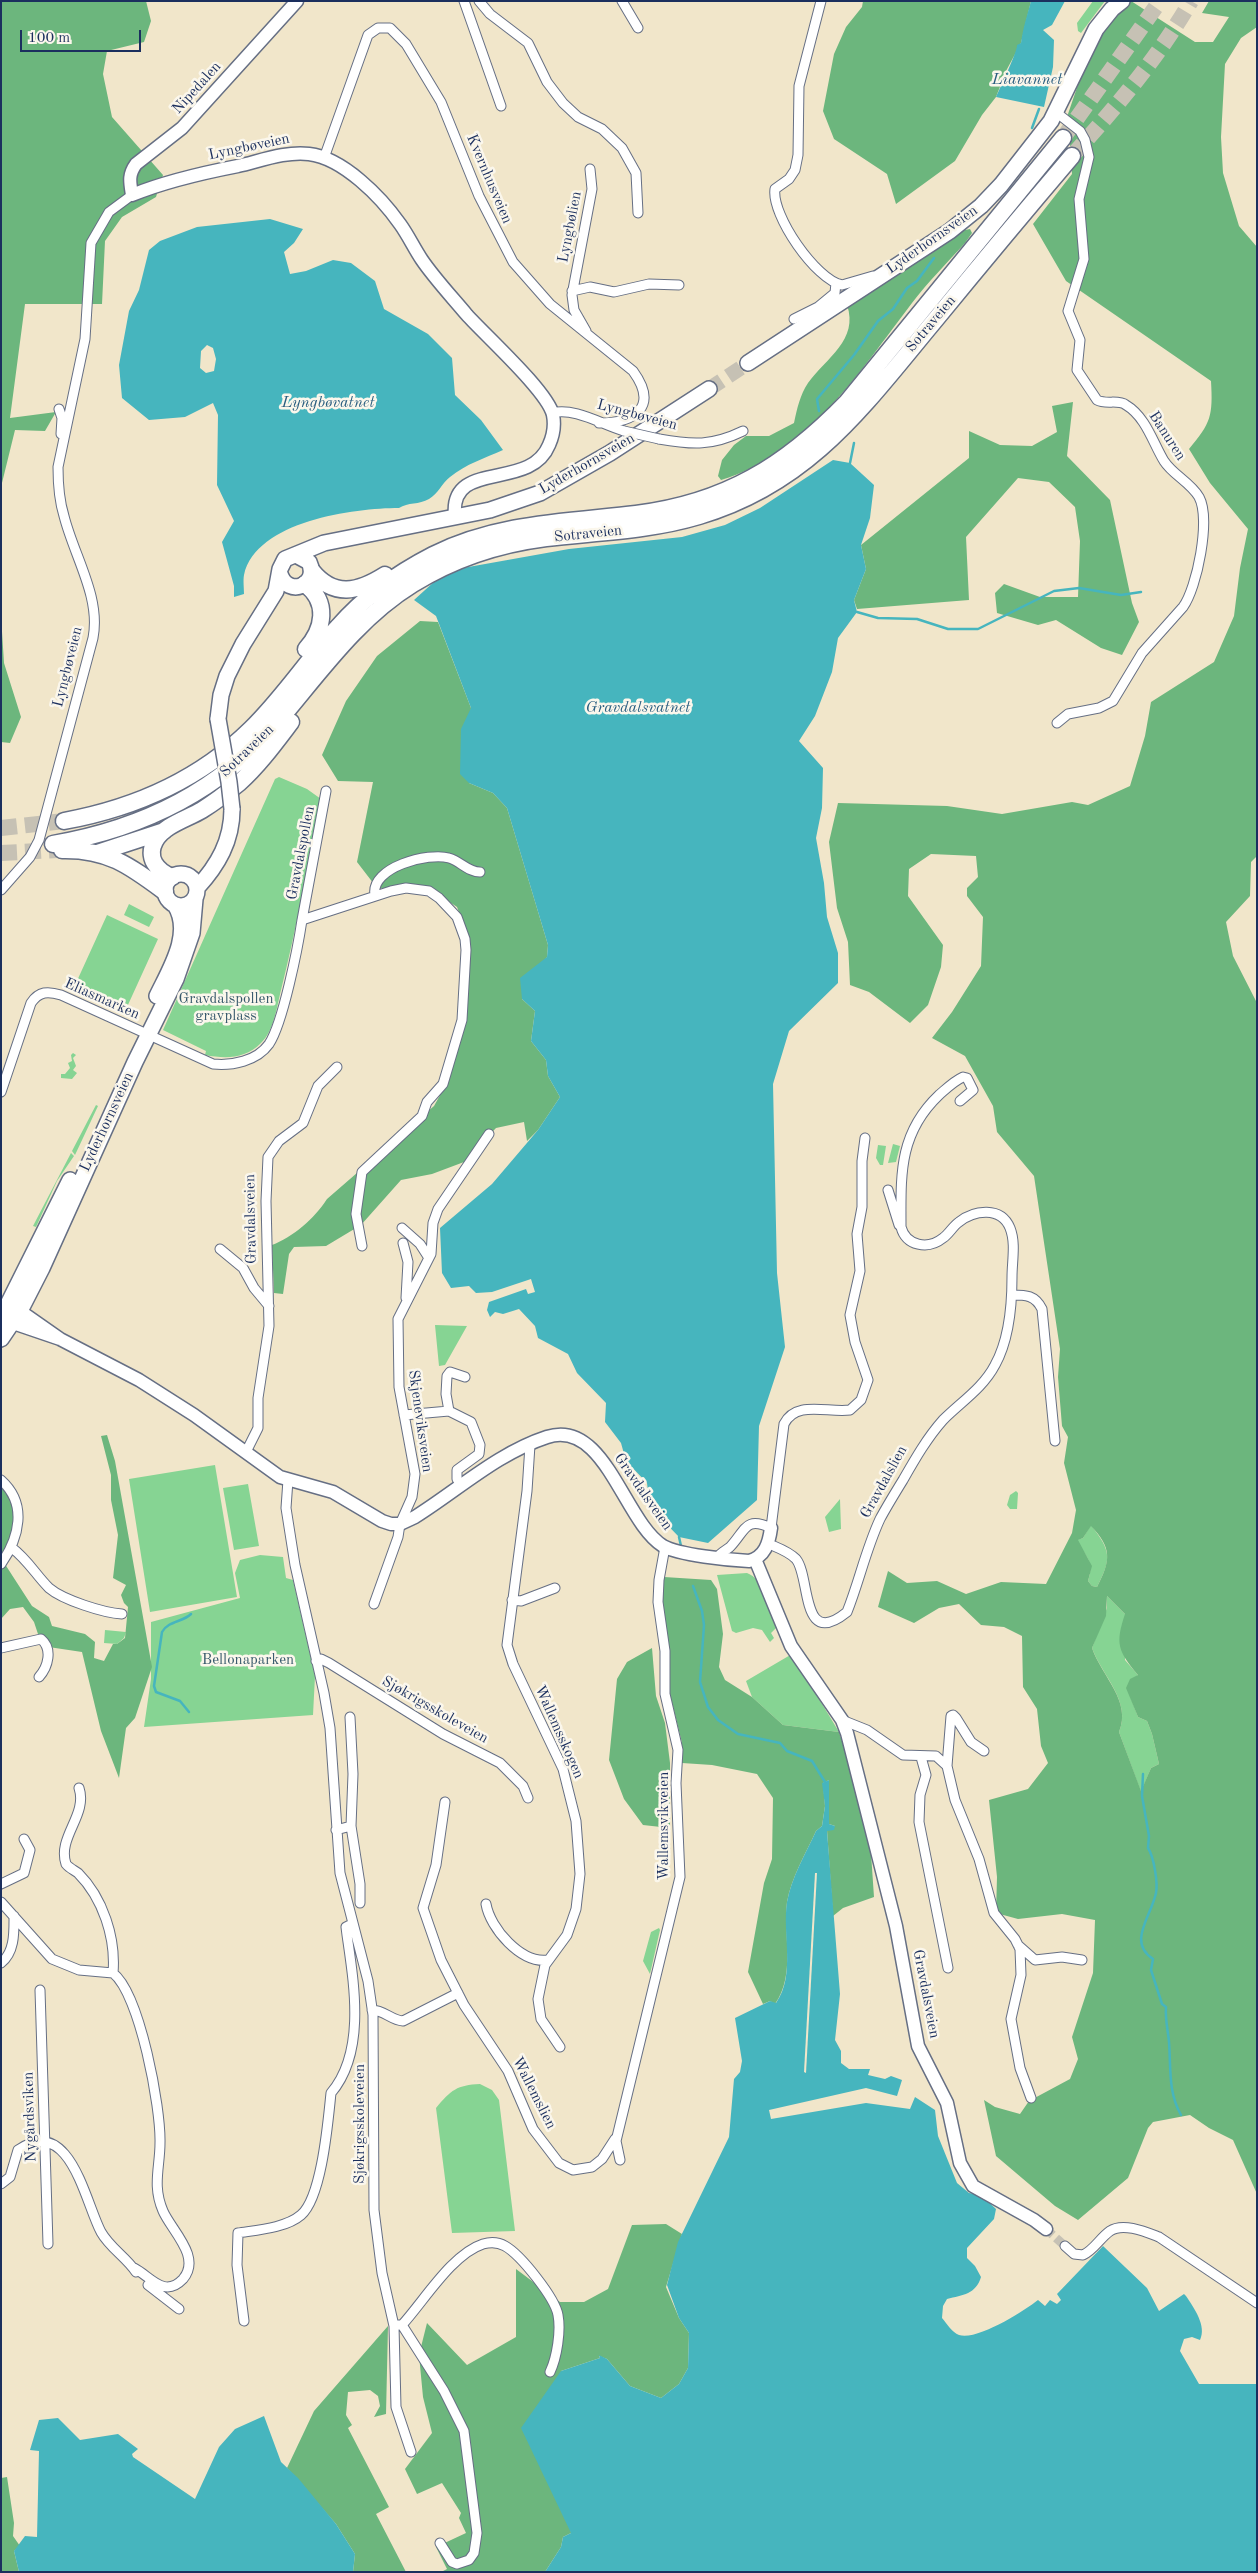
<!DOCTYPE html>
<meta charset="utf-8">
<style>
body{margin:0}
#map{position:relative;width:1258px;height:2573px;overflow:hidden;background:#f1e6ca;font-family:"Old Standard TT",serif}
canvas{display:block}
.frame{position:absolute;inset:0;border:2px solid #1b2f5e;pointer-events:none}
.scale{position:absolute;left:20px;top:30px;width:121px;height:22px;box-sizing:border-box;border:2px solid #1b2f5e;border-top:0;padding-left:6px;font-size:15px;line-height:18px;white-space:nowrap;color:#1b2f5e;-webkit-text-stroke:4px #fbf7ec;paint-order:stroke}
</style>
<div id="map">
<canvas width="1258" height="2573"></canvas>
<div class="frame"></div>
<div class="scale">100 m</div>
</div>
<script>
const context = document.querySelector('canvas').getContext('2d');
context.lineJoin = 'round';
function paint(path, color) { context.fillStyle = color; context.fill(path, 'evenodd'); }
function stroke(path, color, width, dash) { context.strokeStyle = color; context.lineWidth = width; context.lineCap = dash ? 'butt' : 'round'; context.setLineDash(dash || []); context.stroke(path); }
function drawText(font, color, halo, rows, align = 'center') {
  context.font = font + ' "Old Standard TT",serif'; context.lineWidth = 5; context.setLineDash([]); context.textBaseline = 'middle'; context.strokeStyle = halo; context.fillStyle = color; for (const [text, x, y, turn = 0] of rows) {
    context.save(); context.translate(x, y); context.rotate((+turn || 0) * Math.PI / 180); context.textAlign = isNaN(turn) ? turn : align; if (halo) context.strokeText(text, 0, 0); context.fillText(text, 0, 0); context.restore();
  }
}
const green = new Path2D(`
 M1093 1H1105L1081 33 1078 31 1077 23Z
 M279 777 307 789 321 799C308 863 297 927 281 990 277 1006 274 1031 261 1043 245 1059 226 1059 205 1055L206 1051 163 1030 275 779Z
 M129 904 154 917 149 927 124 915Z
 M107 915 158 939 127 1007 76 983Z
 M73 1053 76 1055 73 1058 76 1066 73 1070 77 1073 72 1079 61 1078V1074H65L70 1068 68 1063 72 1061 71 1055Z
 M96 1105 98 1106 75 1155 72 1151Z
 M893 1144 900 1146 896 1162 888 1163Z
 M878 1145 886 1146 883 1165H880L876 1158Z
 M71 1153 74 1156 57 1181 36 1227 33 1226Z
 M435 1325 467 1326 445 1365 439 1366Z
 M215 1465 237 1597 150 1612 129 1479Z
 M248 1484 259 1546 234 1550 223 1488Z
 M1016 1491 1018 1493 1017 1509H1010L1007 1505 1010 1495Z
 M840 1499 841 1529 829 1532 825 1517Z
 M1091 1525C1111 1551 1112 1558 1097 1587L1092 1586 1088 1581C1095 1560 1085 1557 1077 1540L1083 1538Z
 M260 1555 283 1557 286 1578 293 1580 315 1676 313 1715 144 1727 151 1679V1622L240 1598 235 1573 240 1560Z
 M747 1573C764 1579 771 1610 778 1626L771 1633 774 1638 770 1642 762 1630 753 1628 736 1633 732 1631 717 1575Z
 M1107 1596 1125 1614V1660L1138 1675 1127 1688 1138 1717 1147 1721 1152 1734 1159 1764 1151 1768 1141 1792 1119 1732C1132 1701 1102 1676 1092 1648L1107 1608Z
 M105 1630 126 1632 124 1638 117 1644 104 1643Z
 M792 1654 839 1732 783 1725 752 1697 746 1681Z
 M659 1928 660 1930 650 1974 643 1961 651 1932Z
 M480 2084 492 2090 499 2100 515 2231 452 2233 436 2108C451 2090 457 2085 480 2084Z`);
const forest = new Path2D(`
 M1 1H146L151 21 144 42 107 51 103 74 112 117 163 175 156 197 122 217 105 241 102 304H25L10 418 56 412 45 431 15 430 1 487Z
 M863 1H1031L1021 43 1006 71 996 97 982 115 955 161 896 204 887 174 834 139 823 111 834 54 846 27 862 7Z
 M1116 1H1131L1195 42H1213L1229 17 1202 13 1209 1H1257V27L1241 38 1225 64 1221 137 1223 173 1239 226 1257 247V856L1251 862 1250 896 1226 922 1233 956 1257 1003V2194L1233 2140 1209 2128 1190 2115 1153 2122 1148 2128 1128 2178 1078 2220 1055 2206 996 2156 984 2100 995 2107 1020 2114 1029 2101 1070 2079 1078 2059 1072 2037 1093 1973 1095 1920 1062 1914 1018 1919 996 1913 997 1877 989 1800 1028 1789 1048 1763 1041 1746 1037 1709 1023 1687 1022 1636 1004 1627 981 1625 959 1604 939 1608 914 1623 878 1607 888 1571 907 1583 937 1581 966 1594 1001 1582 1046 1584 1072 1533 1076 1510 1064 1463 1068 1437 1062 1426 1058 1377 1060 1349 1034 1176 997 1132 993 1106 965 1056 932 1038 952 1012 981 966 983 917 967 896V888L978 877 976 856 931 854 909 869 908 896 943 945 941 967 928 1005 910 1023 869 992 850 985 848 942 837 908 829 842 838 803 947 806 1002 814 1072 802 1088 805 1130 786 1145 736 1151 702 1214 662 1234 616 1240 568 1248 529 1210 483 1189 449C1211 423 1213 416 1211 381L1066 281 1033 224 1072 174 1068 114 1086 61ZM1091 1526C1112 1548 1111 1560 1097 1587L1092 1586 1088 1581 1092 1566 1078 1540 1083 1538ZM1107 1596 1125 1614C1115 1644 1118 1651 1138 1675L1130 1679 1126 1688 1138 1717 1147 1721 1152 1734 1159 1764 1151 1768 1141 1791 1119 1732C1132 1701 1102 1677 1092 1648L1106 1616Z
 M970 229 972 233 965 243C947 263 928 282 912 303 860 371 808 454 721 480L718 476 722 460 734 445 746 436H769L794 423C797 409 800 395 808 383 826 358 859 340 847 305L965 230Z
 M1073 402 1067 456 1110 500 1132 603 1139 622 1122 655 1101 648 1056 620 1038 625 997 613 995 593 1004 584 1040 597H1078L1080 541 1075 507 1049 482 1018 478 966 537 969 600 857 609 854 600 866 569 861 545 969 458V431L1000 445 1032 446 1057 432 1052 406Z
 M1 616 4 663 21 717 10 743 1 742Z
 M420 621 438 622 471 708 469 783 493 793 507 808 548 945 547 957 522 999 535 1011 531 1041 546 1060 548 1076 560 1097 538 1130 527 1141 524 1122 496 1128 464 1162 432 1174 401 1180 361 1225 326 1246 294 1247 289 1254 283 1294 274 1293 272 1245C293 1237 314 1219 327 1199L434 1106 449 1079 468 985 470 941 457 907 433 891 377 888 357 862 373 782 338 781 322 755 346 701 377 656Z
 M107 1435 115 1461 152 1667 135 1718 126 1728 119 1778 101 1731 82 1652 42 1646 34 1622 23 1607 10 1609 1 1619V1558L32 1606 49 1617 52 1626 85 1634 95 1642 94 1658 104 1661 113 1644H117L125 1638 128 1607 124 1603 121 1595 126 1585 113 1578 118 1535 111 1500V1475L101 1436Z
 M1 1484C22 1509 14 1530 1 1557Z
 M664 1577 711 1580 717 1589 723 1634 719 1667 725 1680 752 1697 783 1725 839 1732 869 1824 874 1897 843 1908 833 1916 827 1830 835 1826 829 1824V1780L823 1783 825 1806 822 1826 816 1831C806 1853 791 1878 787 1902 783 1934 796 1975 775 2004L770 2001 763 2004 748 1972 764 1883 772 1859 773 1798 757 1774 712 1765 682 1763V1743L667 1682 668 1652 662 1592Z
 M652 1648 656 1696 665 1723 670 1763V1828L643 1825 624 1799 609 1760 617 1679 627 1662Z
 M666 2224 682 2234 666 2287 679 2318 689 2333 688 2368 679 2384 661 2398 630 2386 607 2359 599 2356 600 2358 561 2371 571 2533 563 2537 561 2547 545 2572H441L447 2569 436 2547 466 2533 459 2518 461 2513 442 2483 417 2494 405 2469 432 2433 423 2397 419 2355 427 2323 467 2365 516 2337V2269L560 2302H584L608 2289 632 2225Z
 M388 2326 386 2414 374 2417 380 2406 378 2396 370 2390 348 2392 346 2415 352 2425 348 2428 389 2507 376 2514 406 2572H353L355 2554 336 2524 287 2468 314 2411Z
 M7 2477 14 2523 13 2536 20 2546 14 2551 19 2572H1V2478Z`);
const water = new Path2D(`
 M1031 1H1065L1052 25 1043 30 1054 40 1053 67 1044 107 996 97C1000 88 1018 50 1017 45L1021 43C1023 28 1027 16 1031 1Z
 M270 219 303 229 294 243 284 252 290 274 306 271 333 260 351 263 375 281 384 309 428 334 452 358 455 395 481 420 503 450C485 458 466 464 450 477 442 483 438 494 429 499 419 505 408 502 399 508 354 508 256 521 244 575 243 580 244 588 244 594L234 597V586L222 542 234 521 217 485 218 415 213 403 185 417 149 420 122 398 119 365 129 311 139 290 149 250 160 241 197 227ZM207 345 213 348 216 359 214 371 206 373 200 368 201 351Z
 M833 460 850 463 874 485 870 518 861 545 866 569 854 600 857 612 838 638 832 672 815 716 799 741 823 768 822 808 816 838 824 883 827 917 838 953V983L789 1031 773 1084 777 1273 785 1347 759 1426 757 1500 708 1543 679 1537 650 1507 647 1483 626 1461 621 1443 605 1422 606 1403 577 1373 568 1354 538 1338 535 1326 519 1309 503 1314 495 1312 490 1317 487 1310 489 1302 526 1289 528 1294 535 1292 531 1279 492 1292 476 1293 469 1286 451 1288 442 1273 440 1228 492 1184 538 1130 560 1097 548 1076 546 1060 531 1041 535 1011 522 999 520 978 547 957 548 945 507 808 493 793 469 783 460 774 461 729 471 708 436 616 414 600 446 571 569 549 682 537 725 525 760 508Z
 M829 1780V1824L835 1826 834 1830 827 1831 840 1994 835 2040 841 2051V2063L849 2069H870L868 2075 885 2079 891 2076 902 2080 897 2096 866 2088 769 2110 771 2119 866 2103 910 2109 915 2097 935 2110 938 2136 957 2183 969 2193 981 2195 996 2209 994 2219 967 2248V2258L975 2266 981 2277C976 2294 963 2295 947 2299L943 2306 942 2318C947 2324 952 2332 959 2335 977 2341 1024 2311 1038 2300L1045 2306 1050 2300 1057 2304 1061 2300 1057 2294 1103 2246 1147 2288 1159 2311 1184 2294 1186 2296C1194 2308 1207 2326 1200 2340L1192 2337 1184 2339 1180 2351 1199 2384H1257V2572H545L561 2547 563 2537 571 2533 521 2428 561 2371 600 2358 599 2355 607 2359 630 2386 661 2398 679 2384 688 2368 689 2333 679 2318 667 2285 678 2242 729 2137 734 2079 740 2072 742 2061 735 2018 770 2001 776 2003C796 1975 782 1934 787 1902 791 1878 806 1853 816 1831L822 1826 825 1806 822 1783Z
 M264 2416 281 2462 298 2478 336 2524 355 2554 353 2572H19L14 2551 25 2536 37 2537 39 2451 30 2450 39 2420 58 2418 80 2440 118 2434 138 2449 132 2454 133 2457 195 2499 219 2447 235 2429Z`);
const pier = new Path2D(`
 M815 1873H817L806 2073 804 2072Z`);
const stream = new Path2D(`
 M1032 128 1039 109
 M819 411 817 399 854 355 878 321 893 309 907 288 917 281 934 258
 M850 463 854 443
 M857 612 878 618 917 619 948 629H978L1054 591 1079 588 1121 595 1141 592
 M679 1537 681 1546
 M693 1586 702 1611 704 1625 700 1682 708 1707 718 1720 738 1734 780 1743 787 1751 812 1761 825 1782
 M189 1712 180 1701 156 1692 154 1686 162 1632C168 1621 183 1622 191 1614
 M1143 1774 1142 1796 1149 1836 1148 1848C1154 1857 1158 1883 1156 1893 1151 1917 1127 1942 1153 1959L1151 1970 1162 2004 1166 2007C1165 2020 1168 2030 1169 2042 1171 2069 1168 2092 1181 2115`);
const streetTunnel = new Path2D(`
 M1046 2229 1065 2246`);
const primaryTunnel = new Path2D(`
 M709 389 748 363`);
const highwayTunnel = new Path2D(`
 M1063 138 1160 1
 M1072 156C1116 107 1158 58 1191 1
 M1 828 64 821
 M1 853 57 850`);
const street = new Path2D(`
 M464 1 501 106
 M479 1 490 14 528 43 547 82 563 103 578 117 602 129 622 148 636 173 638 213
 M622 1 638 28
 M821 1 799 86 798 155 795 170 789 179 775 189C771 215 816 280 842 285L873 276 876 279
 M1057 113 1080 131 1085 140 1089 157 1079 199 1084 259 1068 311 1080 340 1077 370 1097 400C1106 405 1118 399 1126 405 1146 417 1153 443 1164 461 1173 475 1190 482 1199 497 1211 519 1197 588 1183 607L1142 653 1113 701 1099 708 1068 714 1057 723
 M324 158 368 35 378 28H390L406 44 441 102 479 196 513 262 550 304 633 371C659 407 635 423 599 423
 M572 291 590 287 614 292 649 284 679 285
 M822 315 818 307 835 293 836 283
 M794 319 818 307
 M586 331 574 310 572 295 592 189 590 169
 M59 409 62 418 61 434
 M552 413C574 407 601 424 624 431
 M659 439C693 445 712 446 743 431
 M1 890 30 857 39 840 93 638C101 597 74 556 64 516 59 500 58 484 58 467L85 339 91 243 109 212 132 195
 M375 895C370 867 429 852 449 858 460 861 468 872 480 872
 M302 920 326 791
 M1 1092 31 1003C39 991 48 991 61 995L213 1064C232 1066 257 1061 269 1044 283 1023 298 947 302 920L391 891 406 888 429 891 439 898 457 917 465 939 466 950 462 1020 443 1084 427 1102 422 1116 362 1172 356 1214 362 1246
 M888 1190 899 1225
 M402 1228 420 1244 429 1258
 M403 1243 408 1262 406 1298
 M220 1249 243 1268 254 1288 269 1306
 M1012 1295C1026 1295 1035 1295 1042 1309L1055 1441
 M404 1415 449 1411
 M530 1445 527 1491 507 1645 513 1664 563 1769 576 1821 580 1874 576 1909 567 1935 545 1965 538 1999 541 2019 560 2047
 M246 1452 258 1428V1398L269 1326 266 1201 268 1157 279 1141 303 1123 318 1086 337 1067
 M1 1480C28 1504 19 1538 1 1564
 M288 1480 286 1508 295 1565 324 1693 330 1728 340 1873 368 1981 373 2015 374 2210 382 2273 394 2326 396 2407 411 2452
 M461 1485 457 1479V1470L479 1454 480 1445 471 1422 449 1411 446 1394 447 1376 450 1372 465 1377
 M769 1544C778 1548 788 1551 796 1559 811 1577 800 1650 847 1612 859 1582 866 1549 880 1519 887 1506 895 1493 903 1480 915 1459 927 1438 943 1420 961 1402 983 1388 995 1365 1009 1340 1012 1306 1012 1277 1012 1261 1016 1243 1010 1228 1001 1206 974 1210 959 1222 953 1226 949 1234 943 1238 928 1250 906 1246 901 1227 901 1176 898 1134 939 1095 946 1089 954 1081 963 1077L967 1078 973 1090 960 1101
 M12 1548C27 1559 36 1575 49 1588 63 1600 104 1613 122 1614
 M718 1557C721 1552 725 1551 730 1547 746 1530 745 1516 771 1528L784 1424C796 1400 827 1413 850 1410L861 1400 868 1380 855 1342 850 1315 860 1271 857 1234 862 1207V1161L865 1138
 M512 1600 521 1601 555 1588
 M374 1604 398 1537 400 1524 412 1497 415 1474 399 1387 398 1319 431 1254 433 1223 438 1209 489 1134
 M1 1648 41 1639C53 1649 48 1667 39 1677
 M316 1661 321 1659 329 1663 443 1734 500 1763 523 1786 528 1798
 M350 1717 353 1774 351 1826
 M842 1720 867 1730 903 1755 936 1756 947 1766 955 1800 979 1859 994 1913 1015 1939 1020 1949 1021 1975 1011 2019 1020 2068 1031 2098
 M921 1757 926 1775 920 1795 919 1822 948 1968
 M947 1766 951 1716 953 1715 956 1718 971 1742 984 1751
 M79 1788C88 1815 57 1837 66 1864 69 1868 74 1870 78 1873 103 1898 116 1938 113 1973
 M445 1802 436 1865 423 1908 441 1960 464 2005 508 2071 533 2129 559 2163 573 2170 592 2167 602 2159 615 2139
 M336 1830 351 1826 360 1884V1903
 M1 1884 24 1873 30 1850 24 1839
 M1 1902 52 1959 79 1970 113 1973
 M486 1904C490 1928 521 1964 548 1960
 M1018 1945 1035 1960 1062 1957 1082 1960
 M1 1963C15 1952 14 1932 14 1916
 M113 1973C140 1994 161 2108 160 2143 160 2167 152 2186 163 2211 171 2230 202 2257 183 2279 164 2299 150 2276 134 2268
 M40 1990 48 2244
 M372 2010C384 2010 391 2020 403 2021L458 1993
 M620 2160 616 2141 680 1877 676 1783 678 1750 665 1694V1651L658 1602 659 1580 665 1547
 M1 2184 10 2177 18 2150C70 2114 85 2202 101 2232 110 2248 126 2257 136 2272
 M1065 2246 1074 2254 1083 2255C1094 2250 1100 2238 1110 2231 1123 2222 1146 2232 1159 2237L1257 2303
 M148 2285 179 2309
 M244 2321 237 2265 238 2233C257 2230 286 2228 301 2215 322 2197 328 2121 331 2093 366 2052 354 1984 347 1935L346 1927 352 1924
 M397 2325H402C424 2301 452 2254 483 2244 490 2242 498 2242 505 2246 521 2255 555 2298 558 2315 561 2331 557 2357 550 2372
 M402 2325 444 2391 464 2431 477 2533 474 2553 469 2560 457 2564 452 2562 440 2543`);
const secondary = new Path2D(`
 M297 1 182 128 136 164C128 175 130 182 132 195 166 181 202 173 238 166 260 161 286 151 309 154 343 158 381 197 400 224 408 235 414 248 422 260 435 279 452 297 467 315 486 336 548 392 553 415 555 425 553 436 549 445 530 492 449 458 455 516
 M60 1339 20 1311 5 1312 13 1323 60 1339 139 1380 194 1415 280 1477 333 1492 382 1521 391 1524H400L415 1517C458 1490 498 1453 547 1437 605 1418 624 1522 663 1546 679 1555 729 1560 749 1561 765 1557 769 1543 771 1528
 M755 1559 791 1646 842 1720 847 1733 896 1926 918 2046 947 2103 960 2163 973 2186 1034 2220 1046 2229`);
const primary = new Path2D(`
 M748 363 950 231 981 206 1001 185 1051 121 1096 29 1112 9 1122 1
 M280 574C288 598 320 585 309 562L296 555
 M218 719 221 695 227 676 243 644 276 591 280 569 285 559 324 543 490 510 540 493 610 453 709 389
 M165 890a16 16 0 1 1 32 0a16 16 0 1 1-32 0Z
 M197 888C218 865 232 841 232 809
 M157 996C170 969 193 933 175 905
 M1 1318 70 1180
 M1 1339 20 1311 42 1268 135 1062 176 979 192 933 195 899`);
const highway = new Path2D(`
 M312 571C334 598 358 592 385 575
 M305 584C329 602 324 629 306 649
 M64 821C135 808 199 780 251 729 283 698 308 659 338 627 364 597 398 573 433 555 497 523 566 522 636 514 725 503 785 466 847 402L1063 138
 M53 844C140 829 217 793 275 725 318 675 356 619 413 584 453 559 499 544 546 538 597 532 649 531 699 516 811 483 865 404 936 319 981 264 1026 210 1072 156
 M62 850C108 849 130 866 165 892
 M97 853 164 831
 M172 877C157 871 146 858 155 841 164 825 187 819 202 810 215 802 228 792 239 783 259 765 275 743 291 722`);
const streetBridge = new Path2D(`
 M624 431 659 439`);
const primaryBridge = new Path2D(`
 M218 719 229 782 232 809`);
const streetNames = [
 ["Nipedalen",197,88,-48],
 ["Lyngbøveien",249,147,-12],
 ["Kvernhusveien",489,179,67],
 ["Lyngbølien",570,227,-79],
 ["Lyderhornsveien",932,240,-35],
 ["Sotraveien",931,324,-50],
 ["Lyngbøveien",637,415,15],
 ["Banuren",1167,436,57],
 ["Lyderhornsveien",587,464,-30],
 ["Sotraveien",588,534,-6],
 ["Lyngbøveien",68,667,-76],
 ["Sotraveien",247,751,-44],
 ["Gravdalspollen",301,853,-79],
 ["Eliasmarken",102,999,24],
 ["Lyderhornsveien",107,1122,-65],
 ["Gravdalsveien",251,1219,-91],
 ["Skjeneviksveien",420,1421,82],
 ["Gravdalslien",884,1482,-61],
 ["Gravdalsveien",643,1492,55],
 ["Sjøkrigsskoleveien",435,1710,30],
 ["Wallemsskogen",559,1732,66],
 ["Wallemsvikveien",664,1826,-90],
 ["Gravdalsveien",926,1994,79],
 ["Wallemslien",534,2093,63],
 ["Nygårdsviken",30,2117,-92],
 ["Sjøkrigsskoleveien",360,2124,-90]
];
const parkNames = [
 ["Gravdalspollen",226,999],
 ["gravplass",226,1016],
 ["Bellonaparken",248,1660]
];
const waterNames = [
 ["Liavannet",1027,80],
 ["Lyngbøvatnet",328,403],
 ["Gravdalsvatnet",638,708]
];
paint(green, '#86d493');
paint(forest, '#6cb67d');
paint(water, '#46b5be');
paint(pier, '#f1e6ca');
stroke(stream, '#46b5be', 2.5);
stroke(streetTunnel, '#c6c1b4', 9, [9, 4.5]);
stroke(primaryTunnel, '#c6c1b4', 15, [15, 8]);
stroke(highwayTunnel, '#c6c1b4', 16, [16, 8]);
stroke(street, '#666f84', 11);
stroke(secondary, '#666f84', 15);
stroke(primary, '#666f84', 18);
stroke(highway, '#666f84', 19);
stroke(street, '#fff', 9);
stroke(secondary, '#fff', 12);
stroke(primary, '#fff', 15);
stroke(highway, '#fff', 16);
stroke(streetBridge, '#666f84', 11, []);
stroke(primaryBridge, '#666f84', 18, []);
stroke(streetBridge, '#fff', 9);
stroke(primaryBridge, '#fff', 15);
drawText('15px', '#1b2f5e', '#fbf7ec', streetNames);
drawText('15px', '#36586b', '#fbf7ec', parkNames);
drawText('italic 16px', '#2a5e80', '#fbf7ec', waterNames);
</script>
